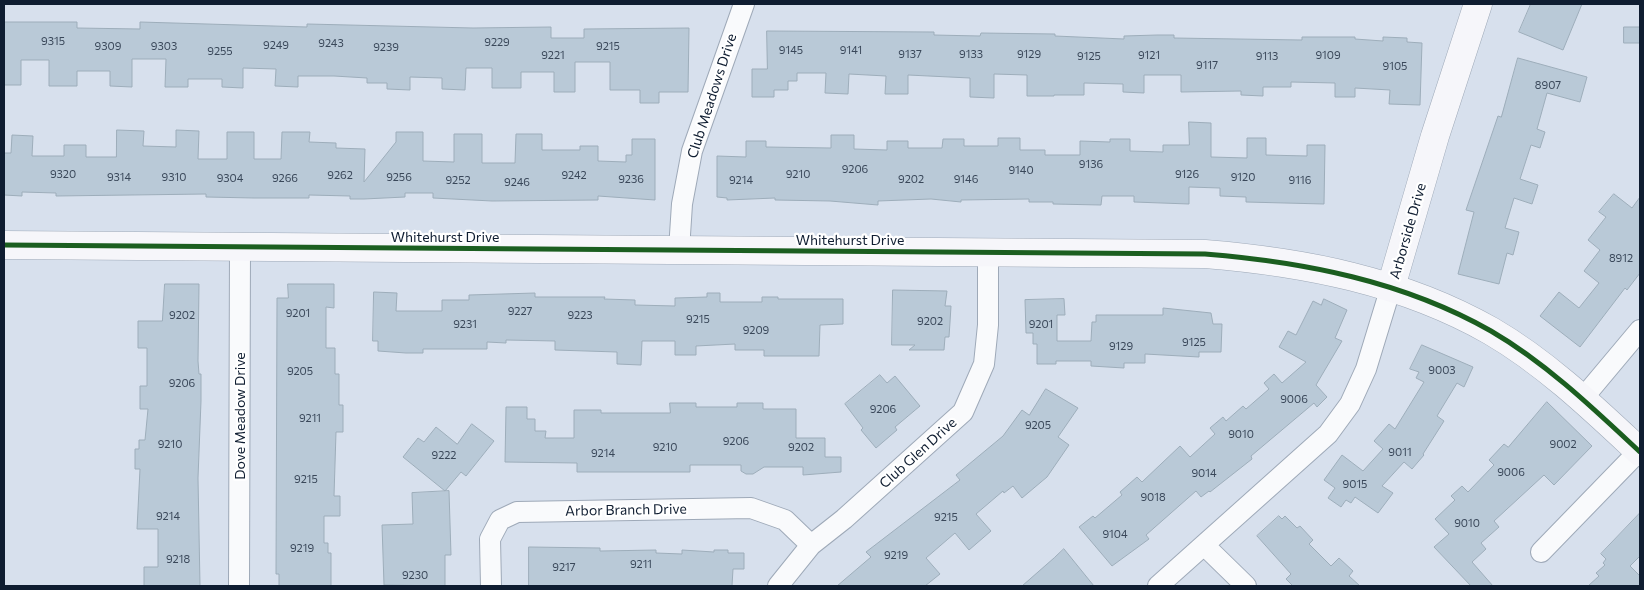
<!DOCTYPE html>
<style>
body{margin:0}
#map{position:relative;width:1644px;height:590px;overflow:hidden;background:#d7e0ed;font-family:Commissioner,sans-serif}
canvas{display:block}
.frame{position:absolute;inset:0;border:5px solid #0f1d31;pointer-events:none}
</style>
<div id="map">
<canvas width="1644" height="590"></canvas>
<div class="frame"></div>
</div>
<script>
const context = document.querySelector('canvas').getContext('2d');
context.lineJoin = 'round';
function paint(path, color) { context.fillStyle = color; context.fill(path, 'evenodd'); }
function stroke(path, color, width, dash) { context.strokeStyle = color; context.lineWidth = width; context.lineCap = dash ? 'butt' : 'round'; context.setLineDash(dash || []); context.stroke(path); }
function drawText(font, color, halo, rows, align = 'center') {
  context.font = font + ' Commissioner,sans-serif'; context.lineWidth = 4.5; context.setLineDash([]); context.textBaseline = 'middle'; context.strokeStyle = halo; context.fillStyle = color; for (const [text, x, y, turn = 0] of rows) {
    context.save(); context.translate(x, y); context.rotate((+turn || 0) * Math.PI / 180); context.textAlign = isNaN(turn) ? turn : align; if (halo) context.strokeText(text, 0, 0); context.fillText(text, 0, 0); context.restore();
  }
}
const building = new Path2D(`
 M1531 4H1582L1563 50 1519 32Z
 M4 22H77V28L140 29V22L307 27V24L473 28 551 27V38H584V29L689 28 688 92H659V103H640V90H610V62H575V92H554V72H521V88H492V68H466L465 90 442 89V78L410 77V90L387 89V83H367V78L334 76H298V87L275 86 276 69 243 68V88L222 87V79H188V87H165L166 59H132V87L110 86V71H77V86H49V60H21V85H4Z
 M1624 27H1640V43H1624Z
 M767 31 934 32V35L980 36 981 33 1055 34V36L1124 39V36L1157 35H1174V38L1302 40V37H1355V39L1383 41V37L1407 38V42L1422 43 1420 105 1389 104 1390 90 1355 88V97H1335V83L1291 82V87H1263V96L1241 95V91L1181 92V75H1144V93L1123 92V84L1084 83V95H1054V96H1027V75L994 74V98L970 97V78L908 75V94H885L886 76 849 74 848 94 825 93 826 73H797V81H788V90H774V97H752V69H767Z
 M1518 58 1587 77 1580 102 1547 93 1537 129 1545 132 1540 148 1531 145 1520 179 1538 185 1532 204 1514 198 1505 228 1519 232 1513 255 1507 253 1499 284 1458 274 1474 212 1466 210 1498 116 1501 117Z
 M1189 122 1211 123V157L1247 158V138H1266V155L1307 156V145H1325L1324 204 1246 202V197L1220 196V188L1189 187V204L1134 202V196H1102L1101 205 1053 204V202H1029V199L961 200V202L931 199 878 201V205L830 201 775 200V198L727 200V198L717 197V156L746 157V141H766V147L831 148V135H854V149L887 150V141H908V148H942L943 139H964V146H998V138H1020V150H1045V155H1080V141L1110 142V139H1130V151L1163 152V145H1189Z
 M117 130 144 131 143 146 176 147V130L199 131 198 159H227V132H254V159H281L282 132H310L309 142 336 143V148L365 149 364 182 396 142V132H423V161L454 162V134H482V163H515L516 134H542V150H580V146H598V161L626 162V155H632V139H655V200L598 196V200L492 201 433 198V193H405V197L364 199H350V196L309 195V198H254L206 197V194L56 196V193L22 192V196L4 195V153H11L12 135 33 136 32 156H64V145H86V157H116Z
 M1614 194 1632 208 1640 197V273L1627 290 1625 288 1580 347 1540 316 1559 292 1579 308 1599 283 1584 271 1600 250 1588 240 1606 217 1599 212Z
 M165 284H199L198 361 199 374H201V401L198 478 200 586H144V567H158V529H137L140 469H135V449H139V440H145L148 409H140V386H147V348H138V321H162Z
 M288 284H334V308L326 307V348H335V374H339V405H343V432H336L334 496H340V516H324V543H328V553H331V586H279V574H276L277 298H288Z
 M893 290 947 291 945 306H951L950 322 949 337H945L944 350H909L915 345H892Z
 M374 292 397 293 396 311H442V300H469V295L535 293V297H605L604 299 635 300V305L675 306V298L707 297V293H720V302H762V297H778V299H843V324L820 325 819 356H764V350H735V344L696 346V355H675V341H642L641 365 617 364V352L555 350V341L506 340V343L487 342V349H423V353H406L378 351V341H373Z
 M1064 299 1065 315H1057V341H1091L1092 322H1096V315H1163V308L1211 313 1213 324H1222L1221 352H1199V357L1145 354V363H1124V368L1091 366V361H1056V364H1037V344H1033V333H1026L1025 300Z
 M1324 299 1347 310 1335 338 1342 341 1316 385 1327 397 1317 407 1314 403 1251 456 1252 459 1210 492 1209 491 1201 497 1196 491 1146 535 1149 539 1112 566 1079 527 1093 516 1095 518 1122 495 1120 492 1137 477 1142 482 1180 446 1190 457 1215 434 1210 428 1223 417 1226 421 1243 406 1246 409 1269 389 1264 383 1274 374 1282 383 1306 362 1279 347 1288 331 1296 335 1313 301 1321 305Z
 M1422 345 1473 367 1464 387 1457 383 1437 416 1444 421 1423 454 1424 455 1412 469 1404 462 1382 486 1393 493 1378 513 1355 497 1351 503 1346 500 1341 507 1328 498 1335 488 1324 480 1342 455 1363 471 1383 449 1374 441 1389 424 1395 429 1424 382 1416 378 1419 372 1410 369Z
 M880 375 887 383 895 376 920 406 895 427 897 430 876 448 861 430 863 428 845 404Z
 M1046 389 1078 408 1058 437 1069 445 1047 477 1022 498 1013 486 1004 493 1003 491 976 514 991 531 969 550 955 533 926 558 940 574 925 586H837L871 557 866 552 960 480 956 475 1003 436 1022 410 1029 415Z
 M1547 402 1592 446 1554 485 1544 475 1494 521 1499 527 1481 543 1486 549 1472 562 1493 586H1471L1434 547 1449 534 1435 519 1455 500 1451 496 1462 486 1468 492 1494 465 1489 460 1504 444 1508 447Z
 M670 403H696V407H737V403H763V409H796V438H825V457H841V472L803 475V467H764L753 474H746L741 471V465H690V472H577V463L505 462 506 407H527V419H535V431H546L545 438H574V410H601V413H670Z
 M472 424 494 441 466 476 461 472 445 491 403 457 418 438 424 442 436 427 457 444Z
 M449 491 451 555H445V586L384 585 382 525 413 524 412 493Z
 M1640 513V556L1630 566 1640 576V586H1588L1599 576 1596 573 1605 565 1603 563 1606 559 1601 554Z
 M1279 516 1282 519 1285 516 1297 528 1300 526 1313 540 1309 544 1331 566 1339 558 1353 571 1349 576 1360 586H1293L1286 579 1291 574 1257 536Z
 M529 547 600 548V551L656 550V553L682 554V550L714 552V550H728V553H744V569H733L732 586H529Z
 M1064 549 1094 586H1022L1054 558Z`);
const street = new Path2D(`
 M679 250 682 204 692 151 744 4
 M1583 398 1640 330
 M1205 546 1246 586
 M1541 552 1639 451
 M239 586 240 247
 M491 586 490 539 500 520 517 512 751 508 785 520 811 545
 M778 586 811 545 844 519 963 412 984 364 988 325V253
 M1158 586 1328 434 1350 404 1366 369 1391 287`);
const secondary = new Path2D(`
 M4 245 1205 254C1304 262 1403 281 1491 331 1546 363 1594 409 1640 452
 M1391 287 1435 136 1478 4`);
const cycleway = new Path2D(`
 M4 245 1205 254C1304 262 1403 281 1491 331 1546 363 1594 409 1640 452`);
const numberNames = [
 ["9315",53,41],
 ["9229",497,42],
 ["9243",331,43],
 ["9249",276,45],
 ["9309",108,46],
 ["9303",164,46],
 ["9215",608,46],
 ["9239",386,47],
 ["9145",791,50],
 ["9141",851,50],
 ["9255",220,51],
 ["9137",910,54],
 ["9133",971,54],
 ["9129",1029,54],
 ["9221",553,55],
 ["9121",1149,55],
 ["9109",1328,55],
 ["9125",1089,56],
 ["9113",1267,56],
 ["9117",1207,65],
 ["9105",1395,66],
 ["8907",1548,85],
 ["9136",1091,164],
 ["9206",855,169],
 ["9140",1021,170],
 ["9320",63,174],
 ["9210",798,174],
 ["9126",1187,174],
 ["9262",340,175],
 ["9242",574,175],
 ["9314",119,177],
 ["9310",174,177],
 ["9256",399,177],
 ["9120",1243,177],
 ["9304",230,178],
 ["9266",285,178],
 ["9236",631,179],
 ["9202",911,179],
 ["9146",966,179],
 ["9252",458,180],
 ["9214",741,180],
 ["9116",1300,180],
 ["9246",517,182],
 ["8912",1621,258],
 ["9227",520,311],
 ["9201",298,313],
 ["9202",182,315],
 ["9223",580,315],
 ["9215",698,319],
 ["9202",930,321],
 ["9231",465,324],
 ["9201",1041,324],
 ["9209",756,330],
 ["9125",1194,342],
 ["9129",1121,346],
 ["9003",1442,370],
 ["9205",300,371],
 ["9206",182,383],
 ["9006",1294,399],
 ["9206",883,409],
 ["9211",310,418],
 ["9205",1038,425],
 ["9010",1241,434],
 ["9206",736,441],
 ["9210",170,444],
 ["9002",1563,444],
 ["9210",665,447],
 ["9202",801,447],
 ["9011",1400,452],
 ["9214",603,453],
 ["9222",444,455],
 ["9006",1511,472],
 ["9014",1204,473],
 ["9215",306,479],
 ["9015",1355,484],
 ["9018",1153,497],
 ["9214",168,516],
 ["9215",946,517],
 ["9010",1467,523],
 ["9104",1115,534],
 ["9219",302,548],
 ["9219",896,555],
 ["9218",178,559],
 ["9211",641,564],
 ["9217",564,567],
 ["9230",415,575]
];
const streetNames = [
 ["Club Meadows Drive",712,96,-72],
 ["Arborside Drive",1408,231,-74],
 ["Whitehurst Drive",445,237],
 ["Whitehurst Drive",850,240],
 ["Dove Meadow Drive",240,416,-90],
 ["Club Glen Drive",918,453,-42],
 ["Arbor Branch Drive",626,510,-1]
];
paint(building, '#b9c9d7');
stroke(building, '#9dadba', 1);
stroke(street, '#9ea9b8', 22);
stroke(secondary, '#9ea9b8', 29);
stroke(street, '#f9fafc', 20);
stroke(secondary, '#f6f6fa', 28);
stroke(cycleway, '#1b5e20', 5);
drawText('11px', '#3a485a', null, numberNames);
drawText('14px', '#0f1d31', '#fff', streetNames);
</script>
